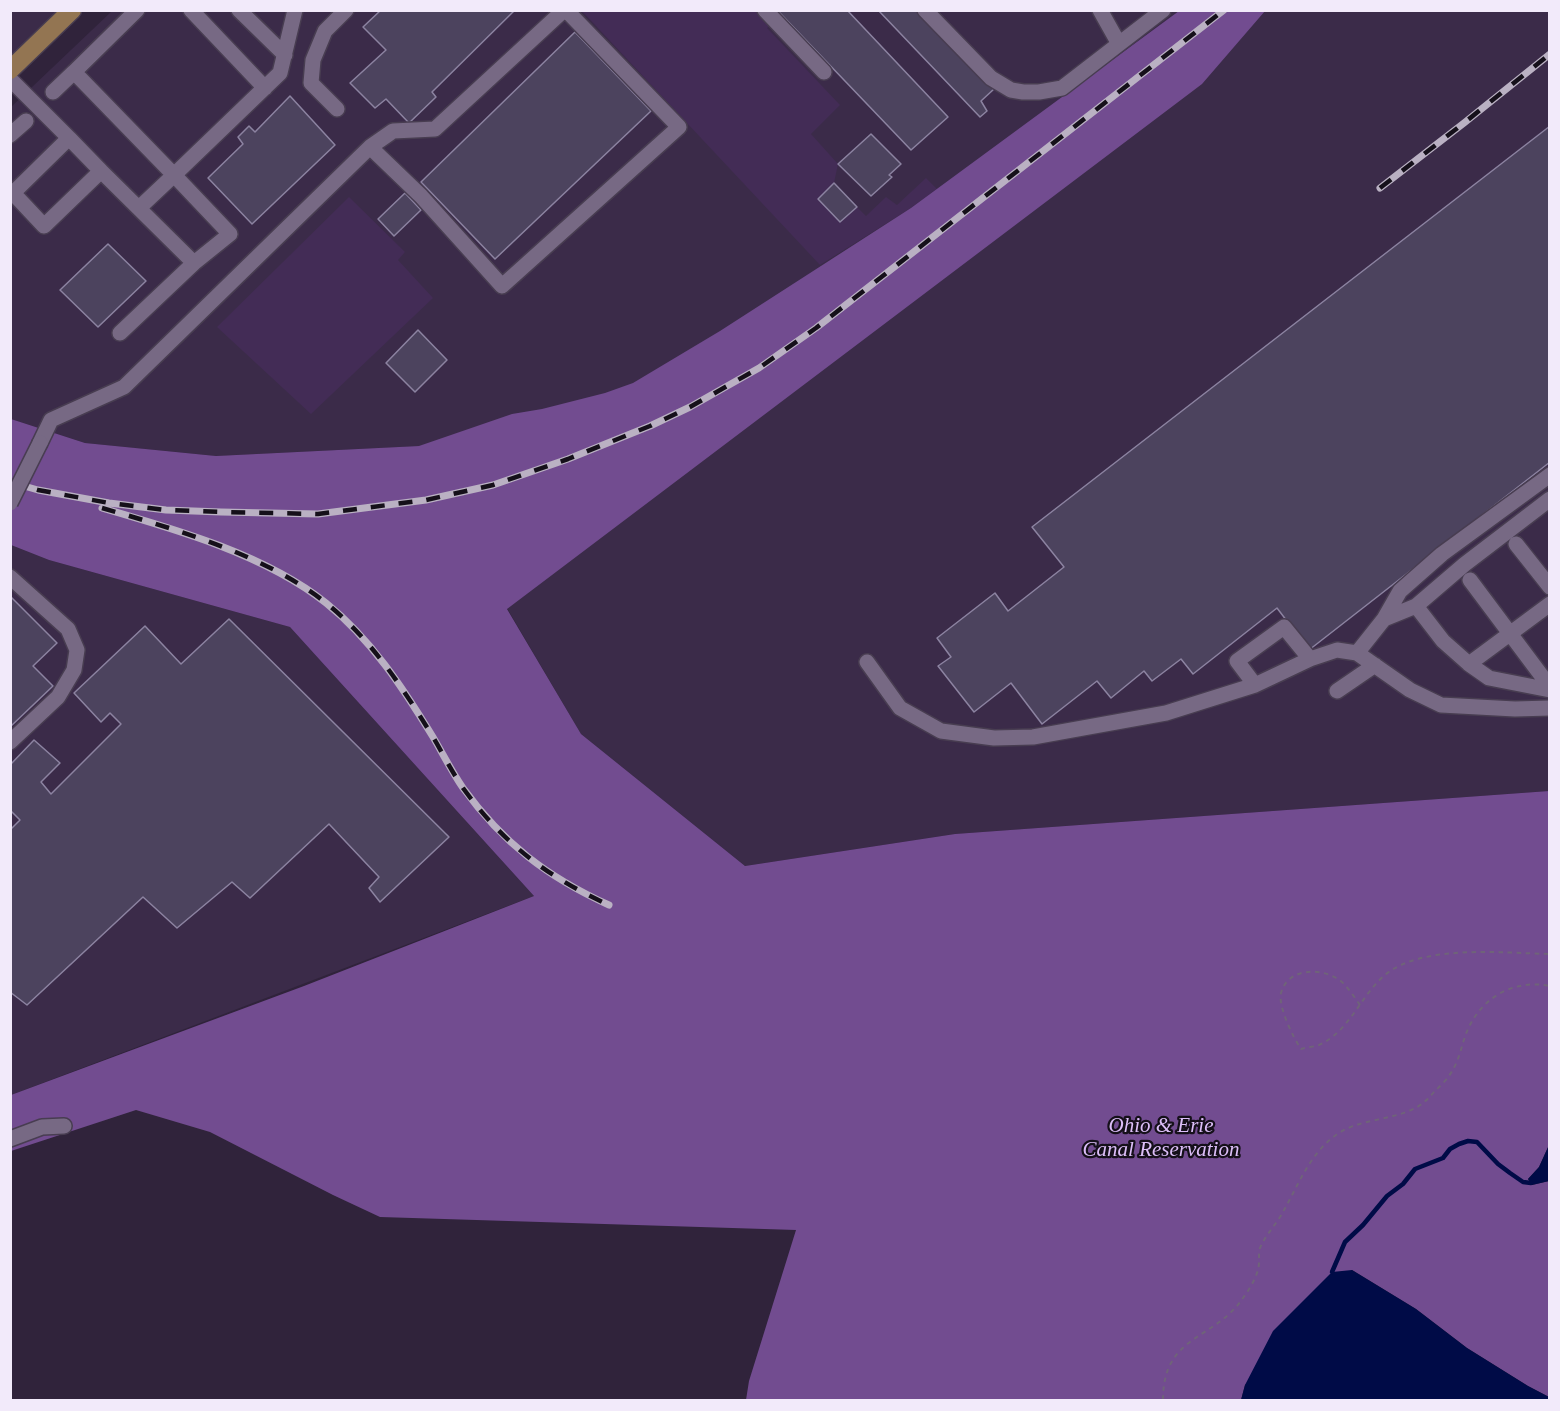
<!DOCTYPE html>
<style>
body{margin:0}
#map{position:relative;width:1560px;height:1411px;overflow:hidden;background:#30233b;font-family:Georgia,serif}
canvas{display:block}
.frame{position:absolute;inset:0;border:12px solid #f2eafa;pointer-events:none}
</style>
<div id="map">
<canvas width="1560" height="1411"></canvas>
<div class="frame"></div>
</div>
<script>
const context = document.querySelector('canvas').getContext('2d');
context.lineJoin = 'round';
function paint(path, color) { context.fillStyle = color; context.fill(path, 'evenodd'); }
function stroke(path, color, width, dash) { context.strokeStyle = color; context.lineWidth = width; context.lineCap = dash ? 'butt' : 'round'; context.setLineDash(dash || []); context.stroke(path); }
function drawText(font, color, halo, rows, align = 'center') {
  context.font = font + ' Georgia,serif'; context.lineWidth = 4.5; context.setLineDash([]); context.textBaseline = 'middle'; context.strokeStyle = halo; context.fillStyle = color; for (const [text, x, y, turn = 0] of rows) {
    context.save(); context.translate(x, y); context.rotate((+turn || 0) * Math.PI / 180); context.textAlign = isNaN(turn) ? turn : align; if (halo) context.strokeText(text, 0, 0); context.fillText(text, 0, 0); context.restore();
  }
}
const built = new Path2D(`
 M11 11H72L11 70Z
 M112 11H1549V791L955 834 745 866 581 734 484 569 419 446 216 456 85 443 11 419V107Z
 M11 545 49 560 290 627 534 896 11 1095Z`);
const green = new Path2D(`
 M582 11H755L770 26 767 28 840 105 811 134 838 164 834 183 818 199 840 222 857 207 866 216 886 197 897 205 926 178 937 189 911 208 820 265Z
 M349 197 405 252 398 260 433 298 311 414 217 327Z`);
const forest = new Path2D(`
 M1179 11H1265L1202 84 507 609 581 734 745 866 955 834 1549 791V1145L1539 1167 1528 1179 1532 1185 1549 1181V1397L1528 1386 1467 1348 1416 1309 1352 1270 1245 1385 1241 1400H746L749 1381 796 1230 380 1217 333 1195 210 1132 136 1110 11 1151V1095L304 986 534 896 290 627 49 560 11 545V419L85 443 216 456 419 446 512 414 542 409 605 393 633 383 720 331 911 208Z`);
const water = new Path2D(`
 M1549 1145V1181L1532 1185 1528 1179 1539 1167Z
 M1352 1270 1416 1309 1467 1348 1528 1386 1549 1397V1400H1241L1245 1385 1273 1331 1332 1272Z`);
const stream = new Path2D(`
 M1332 1272 1345 1242 1363 1225 1387 1196 1403 1184 1415 1169 1443 1158 1450 1149 1459 1144 1468 1141 1477 1142 1498 1164 1510 1173 1523 1182 1531 1183`);
const building = new Path2D(`
 M381 10H515L432 92 436 97 409 123 386 99 375 108 350 83 386 50 363 27Z
 M777 10H847L948 117 911 150Z
 M878 10H918L994 89 981 101 987 111 980 117Z
 M575 32 651 111 495 259 421 182Z
 M290 96 335 145 252 224 208 178 243 144 238 137 249 126 255 132Z
 M1550 126V462L1309 650 1277 608 1193 674 1181 659 1152 681 1144 671 1111 698 1097 681 1042 724 1011 683 974 712 938 666 951 657 937 638 995 593 1008 611 1064 567 1032 527Z
 M871 134 901 164 889 175 892 177 871 196 838 164Z
 M834 183 857 207 840 222 818 199Z
 M405 193 421 210 394 236 378 219Z
 M108 244 146 281 98 327 60 290Z
 M418 330 447 360 415 392 386 363Z
 M10 596 57 643 33 666 53 686 10 727Z
 M229 619 449 837 380 902 369 888 379 877 329 824 250 898 232 882 177 928 143 897 27 1005 10 992V830L20 820 10 810V765L34 740 60 763 41 782 51 794 121 724 110 713 101 722 74 693 145 626 181 664Z`);
const path = new Path2D(`
 M1360 1005C1355 998 1349 989 1343 983 1326 967 1288 966 1281 993 1278 1007 1293 1037 1301 1049 1307 1047 1314 1047 1319 1045 1350 1031 1360 996 1385 975 1422 944 1502 953 1550 954
 M1163 1400C1163 1334 1214 1341 1243 1298 1249 1290 1255 1280 1258 1270 1260 1263 1258 1255 1260 1248 1265 1236 1273 1228 1280 1217 1297 1189 1308 1155 1336 1135 1359 1118 1393 1121 1417 1107 1423 1104 1430 1097 1434 1092 1440 1086 1448 1079 1452 1071 1460 1059 1462 1042 1468 1029 1483 996 1515 979 1550 986`);
const minor = new Path2D(`
 M137 10 74 72 174 175 139 208
 M191 10 265 88
 M239 10 285 55
 M564 10 435 129 393 131 370 147 421 196 502 286 679 127 566 10
 M765 10 824 72
 M925 10 991 78 1011 90 1023 92H1039L1062 88 1163 10
 M1100 10 1119 44
 M10 79 69 138 13 193 44 226 101 171 194 263 230 234 174 175 280 73 295 10
 M53 92 74 72
 M337 109 311 83 313 60 325 31 346 10
 M10 135 26 121
 M69 138 101 171
 M120 333 194 263
 M40 443 51 420 124 387 370 147
 M1516 544 1550 587
 M10 577 68 629 77 650 74 670 58 697 10 742
 M1470 580 1550 687
 M1550 604 1469 664 1489 678 1550 690
 M1416 606 1443 641 1469 664
 M1384 619 1416 606 1465 564 1550 499
 M1357 653 1384 619 1400 591 1442 554 1550 475
 M1310 659 1284 627 1237 661 1255 685 1310 659 1337 650 1357 653 1410 690 1441 705 1515 709 1550 708
 M867 662 900 708 941 731 994 738 1033 737 1166 713 1255 685
 M1337 691 1375 665
 M10 1139 42 1127 64 1126`);
const major = new Path2D(`
 M10 70 72 10`);
const rail = new Path2D(`
 M1380 188 1464 123 1550 54
 M10 482 38 490 109 503 166 510 221 512 318 514 426 500 493 485 568 459 650 426 690 407 759 368 816 328 1224 10
 M102 508C175 529 266 555 326 603 371 639 403 688 433 737 443 754 452 772 463 788 503 843 547 877 609 905`);
const minorBridge = new Path2D(`
 M10 503 40 443`);
const parkNames = [
 ["Ohio & Erie",1161,1126],
 ["Canal Reservation",1161,1150]
];
paint(built, '#3b2b49');
paint(green, '#432c56');
paint(forest, '#724c90');
paint(water, '#000b47');
stroke(stream, '#000b47', 4.5);
paint(building, '#4c435e');
stroke(building, '#8c83a1', 1.5);
stroke(minor, '#483d51', 18);
stroke(major, '#483d51', 21);
stroke(path, '#6f6379', 2, [4.5, 4.5]);
stroke(minor, '#776984', 15);
stroke(major, '#937552', 18);
stroke(rail, '#bab1c3', 7);
stroke(rail, '#15101a', 4.5, [14]);
stroke(minorBridge, '#483d51', 18, []);
stroke(minorBridge, '#776984', 15);
drawText('italic 21px', '#dcbef8', '#15101a', parkNames);
</script>
